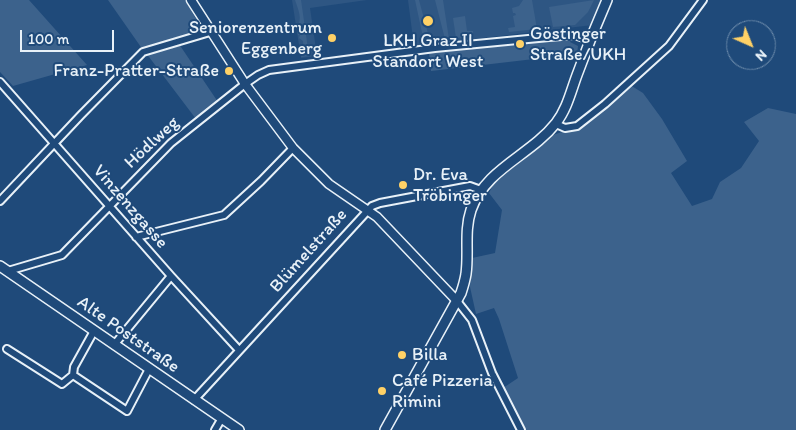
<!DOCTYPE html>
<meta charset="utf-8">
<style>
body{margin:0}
#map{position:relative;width:796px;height:430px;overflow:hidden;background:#1f4a7a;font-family:Itim,sans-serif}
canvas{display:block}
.north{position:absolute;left:726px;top:20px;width:50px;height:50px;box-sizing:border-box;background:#1f4a7a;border:1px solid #6f8dac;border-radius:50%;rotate:136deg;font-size:14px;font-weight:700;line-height:20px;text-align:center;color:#e8f1f8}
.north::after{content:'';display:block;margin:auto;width:18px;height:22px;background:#ffd166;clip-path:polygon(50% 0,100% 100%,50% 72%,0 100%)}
.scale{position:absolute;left:20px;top:30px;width:94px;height:22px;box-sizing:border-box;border:2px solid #e8f1f8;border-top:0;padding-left:6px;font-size:15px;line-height:18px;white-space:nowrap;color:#e8f1f8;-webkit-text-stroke:4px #1f4a7a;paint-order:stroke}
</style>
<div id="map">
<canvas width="796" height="430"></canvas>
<div class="north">N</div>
<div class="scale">100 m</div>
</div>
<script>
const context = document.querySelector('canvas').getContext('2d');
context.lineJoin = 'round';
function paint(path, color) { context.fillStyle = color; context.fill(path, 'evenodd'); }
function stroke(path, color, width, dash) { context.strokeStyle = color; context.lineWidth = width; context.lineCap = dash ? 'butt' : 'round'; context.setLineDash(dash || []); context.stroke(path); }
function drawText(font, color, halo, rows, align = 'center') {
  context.font = font + ' Itim,sans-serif'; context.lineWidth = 4; context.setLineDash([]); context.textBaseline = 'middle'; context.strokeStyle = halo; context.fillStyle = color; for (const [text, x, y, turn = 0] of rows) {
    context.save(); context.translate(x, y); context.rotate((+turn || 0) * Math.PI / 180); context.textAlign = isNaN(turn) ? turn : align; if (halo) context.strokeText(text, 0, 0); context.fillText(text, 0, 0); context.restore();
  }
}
const built = new Path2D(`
 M292 0H367L310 8 317 56 301 58Z
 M408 0H603L593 25 414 46Z`);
const green = new Path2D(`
 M0 0H29L87 65 13 86 0 72Z
 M108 0H185L203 31 143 50Z
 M295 0H301L309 56 301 57 304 51 303 41 299 38 300 35H298L297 27C303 19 298 9 295 0Z
 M415 0H419L430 41 424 42Z
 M435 0H443L449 39H445Z
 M523 0H532L537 29 509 32 508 28 515 27 513 16 516 15 515 13H513L512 8 519 6Z
 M594 0 588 12 575 25 553 27 549 7Z
 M465 16 467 31H473V34L468 35 467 37 456 38 453 18Z
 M553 39 571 40 570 42 578 46 577 54 431 71 429 53 494 45 495 47 517 45V47L522 46V44L533 43V41Z
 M179 44 218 102 196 119 146 53Z
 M630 85 643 93 662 119 687 161 671 173 692 206 712 199 720 182 741 168 759 141 744 122 768 108 796 114V430H525L503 388 518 378 499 319 494 308 476 314 470 287 472 258 495 253 502 210 489 193 497 177 553 135 580 126Z`);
const minor = new Path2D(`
 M0 82 171 276 239 350
 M556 124 565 128 577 126 605 104 669 46 703 0
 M0 201 81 115 143 52 210 32
 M136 237 224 215 261 181 293 148
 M8 271 62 255 171 143 245 84 258 75 269 70 435 48 549 37 574 35 590 40
 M457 301 472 320 492 373 521 430
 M114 345 171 276
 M7 349 62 384 73 375 127 411 149 369
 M73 375 74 367 94 331
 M194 400 372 206 380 203 470 186 481 190
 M215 430 222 418`);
const tertiary = new Path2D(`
 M191 0 245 84 293 148 329 184 377 217 457 301`);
const secondary = new Path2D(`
 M0 266 239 430
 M385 430 461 293C463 287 465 280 466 274 469 252 464 231 471 210 486 168 530 156 556 123 567 109 571 91 577 75 586 50 596 25 607 0`);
const markers = [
 [428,21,6,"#ffd166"],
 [332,38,5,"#ffd166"],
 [520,44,5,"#ffd166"],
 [229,71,5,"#ffd166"],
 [403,185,5,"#ffd166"],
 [402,355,5,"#ffd166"],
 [382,391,5,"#ffd166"]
];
const poiNames = [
 ["Seniorenzentrum",322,28,"right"],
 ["Eggenberg",322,49,"right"],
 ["Göstinger",530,34],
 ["Straße/UKH",530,55],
 ["LKH Graz II",428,41,"center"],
 ["Standort West",428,62,"center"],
 ["Franz-Pratter-Straße",219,71,"right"],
 ["Dr. Eva",413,175],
 ["Tröbinger",413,196],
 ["Billa",412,355],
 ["Café Pizzeria",392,381],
 ["Rimini",392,402]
];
const streetNames = [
 ["Hödlweg",152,143,-43],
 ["Vinzenzgasse",130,207,49],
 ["Blümelstraße",309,251,-48],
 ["Alte Poststraße",128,335,35]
];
paint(built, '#2e5683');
paint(green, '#3c628c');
stroke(minor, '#e8f1f8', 10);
stroke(tertiary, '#e8f1f8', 11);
stroke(secondary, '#e8f1f8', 12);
stroke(minor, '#1f4a7a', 6);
stroke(tertiary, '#1f4a7a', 8);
stroke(secondary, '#1f4a7a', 9);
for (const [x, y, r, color] of markers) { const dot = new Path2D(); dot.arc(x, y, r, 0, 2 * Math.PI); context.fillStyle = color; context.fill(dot); stroke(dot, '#1f4a7a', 2); }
drawText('18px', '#e8f1f8', '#1f4a7a', poiNames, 'left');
drawText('18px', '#e8f1f8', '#1f4a7a', streetNames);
</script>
